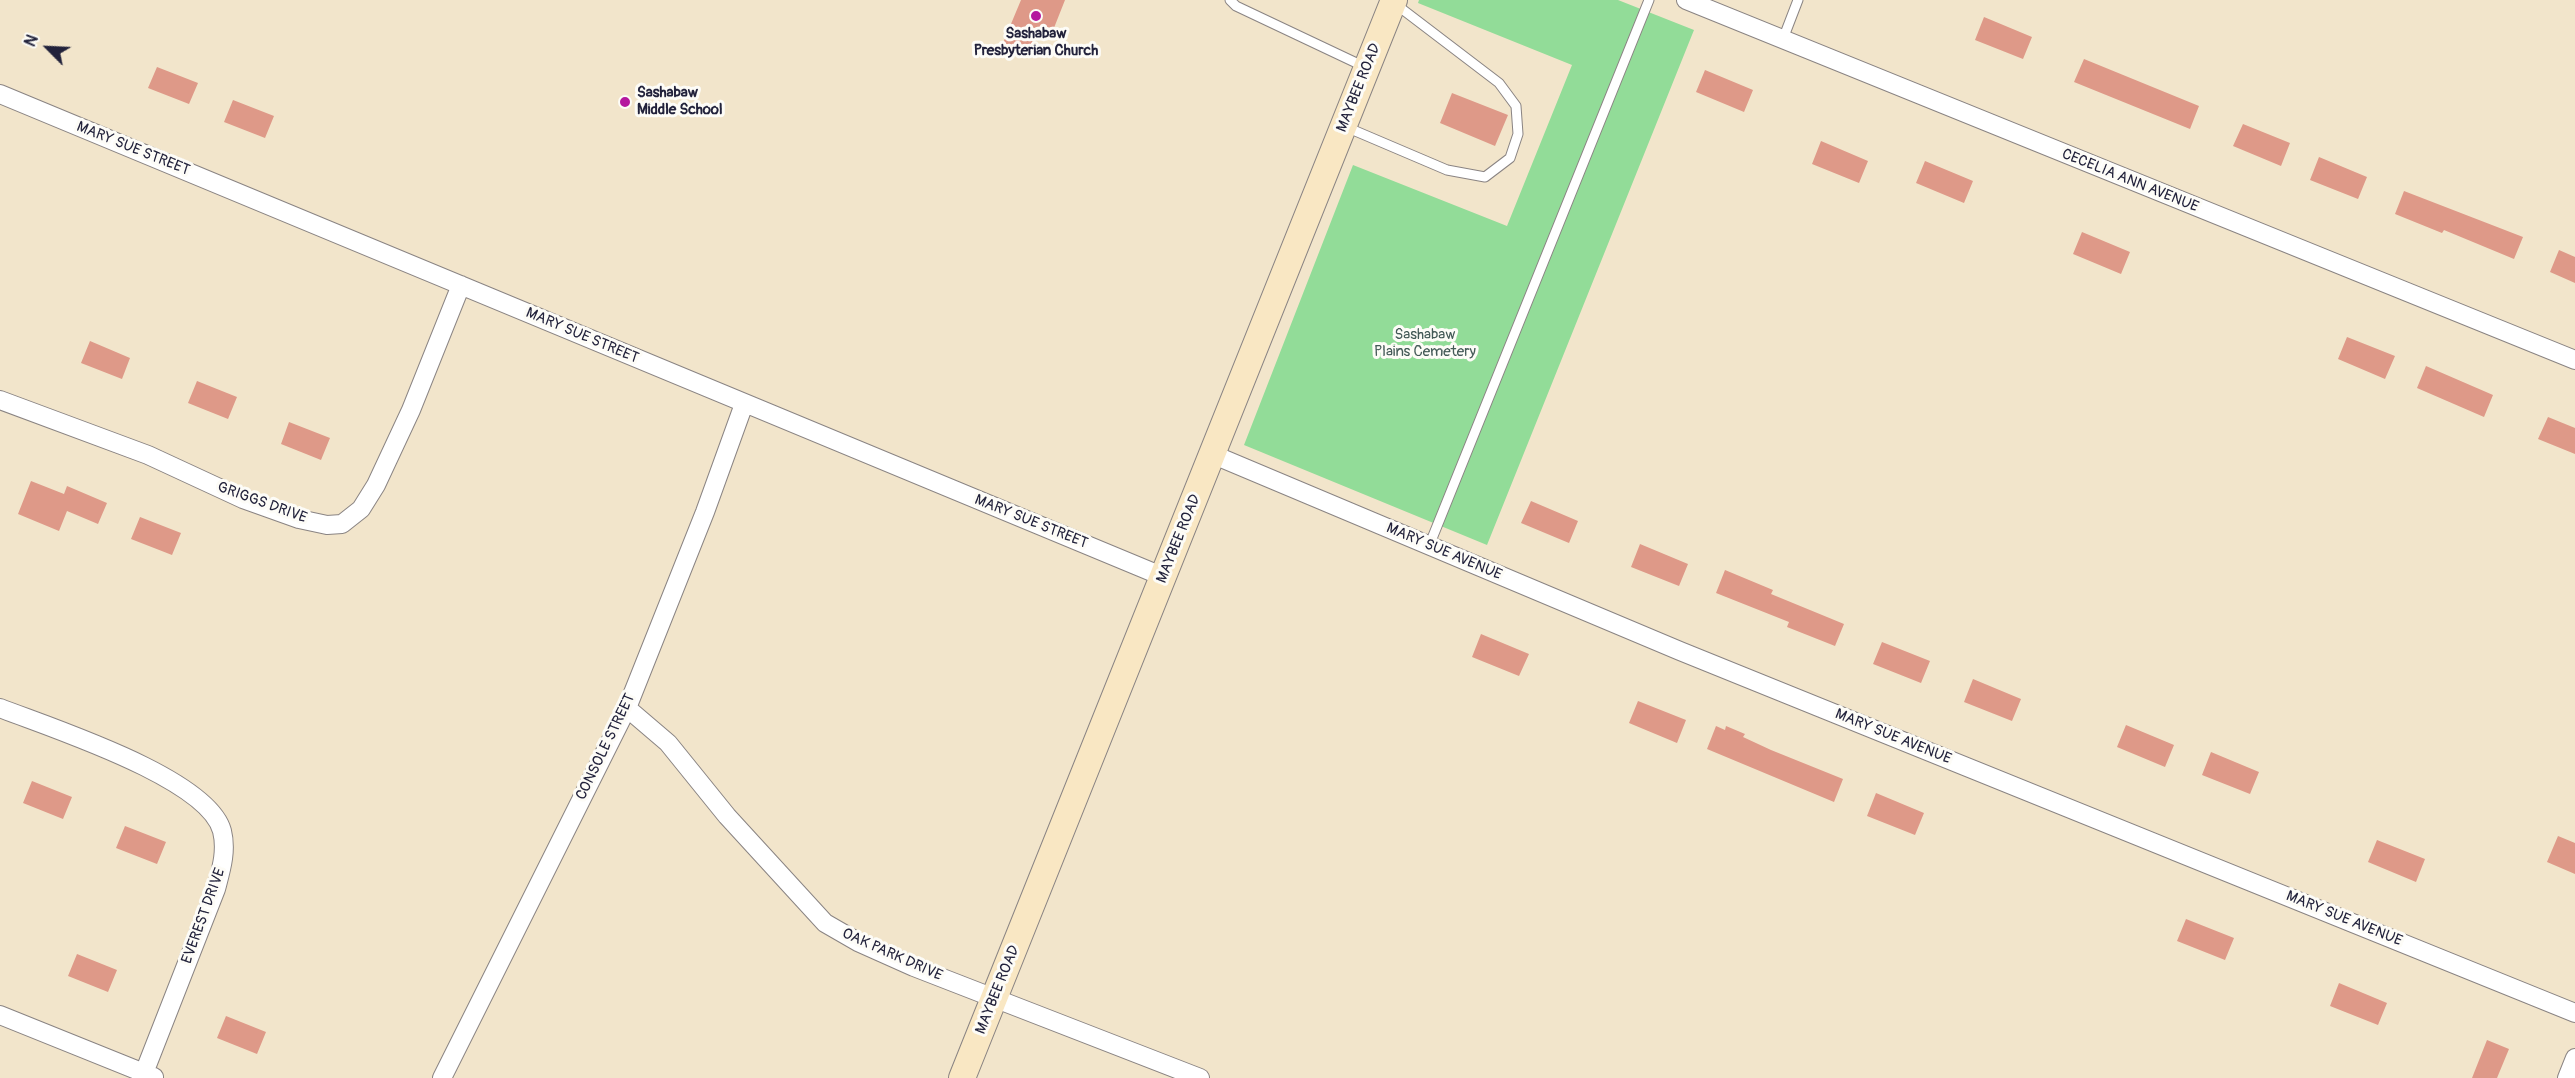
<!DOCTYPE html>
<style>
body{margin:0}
#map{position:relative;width:2575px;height:1078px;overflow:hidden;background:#f2e5cb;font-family:Pangolin,sans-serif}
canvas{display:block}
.north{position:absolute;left:18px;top:18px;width:60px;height:60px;-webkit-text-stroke:4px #fdfcf7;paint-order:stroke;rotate:294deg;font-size:16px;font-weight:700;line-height:24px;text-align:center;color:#22223b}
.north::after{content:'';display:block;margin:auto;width:21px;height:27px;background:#22223b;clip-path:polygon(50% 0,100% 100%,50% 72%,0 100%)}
</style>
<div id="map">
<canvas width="2575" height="1078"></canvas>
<div class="north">N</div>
</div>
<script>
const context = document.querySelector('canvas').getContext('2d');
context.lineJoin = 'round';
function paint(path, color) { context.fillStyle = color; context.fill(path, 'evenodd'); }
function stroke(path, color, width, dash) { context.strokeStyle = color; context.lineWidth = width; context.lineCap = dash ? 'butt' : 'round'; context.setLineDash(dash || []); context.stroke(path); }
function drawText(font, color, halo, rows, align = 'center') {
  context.font = font + ' Pangolin,sans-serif'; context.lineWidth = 6; context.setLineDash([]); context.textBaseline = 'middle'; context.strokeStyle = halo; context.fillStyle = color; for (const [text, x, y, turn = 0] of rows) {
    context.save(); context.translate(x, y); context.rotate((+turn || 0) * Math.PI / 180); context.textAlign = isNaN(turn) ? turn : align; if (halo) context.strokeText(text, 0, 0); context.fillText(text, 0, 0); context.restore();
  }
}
const green = new Path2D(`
 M1419 0H1618L1694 30 1487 545 1244 445 1353 165 1507 226 1572 65 1418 3Z`);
const building = new Path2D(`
 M1021 0H1065L1050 38 1036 33 1028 52 1003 43Z
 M1984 17 2032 37 2023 59 1975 40Z
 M2084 59 2199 106 2190 129 2074 82Z
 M157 67 198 83 189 104 148 88Z
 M1705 70 1753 90 1744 112 1696 92Z
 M1452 93 1508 115 1495 146 1440 123Z
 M233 100 274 116 265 138 224 122Z
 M2243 124 2290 143 2281 166 2233 146Z
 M1821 141 1868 161 1859 183 1812 164Z
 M2319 157 2367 177 2358 199 2310 180Z
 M1925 161 1973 181 1964 203 1916 183Z
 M2404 191 2523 237 2514 259 2444 230 2442 233 2395 214Z
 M2082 232 2130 252 2121 274 2073 254Z
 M2559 250 2575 257V283L2550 272Z
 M2347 337 2395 356 2385 379 2338 359Z
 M90 341 130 358 122 379 81 363Z
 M2426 366 2493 395 2484 417 2417 388Z
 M197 381 237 397 228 419 188 403Z
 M2548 417 2575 428V454L2538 439Z
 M289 422 330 438 321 460 281 444Z
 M31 481 64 494 67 486 107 503 98 524 67 511 59 531 18 514Z
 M1531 501 1578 521 1569 543 1521 523Z
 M140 517 181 533 172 555 131 539Z
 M1640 544 1688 564 1679 586 1631 567Z
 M1725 570 1773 590 1771 594 1844 624 1835 646 1787 627 1789 622 1716 593Z
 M1481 634 1529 654 1519 676 1472 657Z
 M1882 642 1930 661 1921 683 1873 664Z
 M1973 679 2021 699 2012 721 1964 702Z
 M1638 701 1686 720 1677 743 1629 723Z
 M2126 725 2174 745 2165 767 2117 747Z
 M1716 726 1725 730 1726 726 1745 734 1743 737 1771 750 1843 779 1834 802 1707 749Z
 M2211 752 2259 772 2250 794 2202 775Z
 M32 781 72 797 63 819 23 803Z
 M1876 793 1924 813 1915 835 1867 816Z
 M125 826 166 842 157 864 116 848Z
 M2558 836 2575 843V874L2547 862Z
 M2377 840 2425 859 2416 882 2368 862Z
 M2186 919 2234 938 2225 960 2177 941Z
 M77 954 117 970 108 992 68 976Z
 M2339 983 2387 1003 2378 1025 2330 1006Z
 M226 1016 266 1032 257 1054 217 1038Z
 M2487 1040 2509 1049 2497 1078H2472Z`);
const lane = new Path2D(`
 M1230 0 1236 6 1365 67
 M1783 39 1798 0
 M1346 127 1447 170 1485 177 1510 158 1518 134 1516 106 1499 83 1394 3
 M1429 546 1649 0`);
const street = new Path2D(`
 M1686 0 2575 360
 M0 94 1164 577
 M0 400 148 455 243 499 299 519 327 525 342 524 361 509 376 485 411 410 461 285
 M1214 455 1680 651 2575 1013
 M0 708C51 728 208 778 222 831 227 851 221 870 216 889L144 1073
 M627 708 668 743 727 816 825 923 858 942 914 967 1200 1078
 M0 1015 154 1077
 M442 1078 627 708 705 512 744 404
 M2567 1078 2575 1058`);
const secondary = new Path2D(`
 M962 1078 1394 0`);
const markers = [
 [1036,16,6,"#b5179e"],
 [625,102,6,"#b5179e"]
];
const poiNames = [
 ["Sashabaw",1036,34],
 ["Presbyterian Church",1036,51],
 ["Sashabaw",637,93,"left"],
 ["Middle School",637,110,"left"]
];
const streetNames = [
 ["MAYBEE ROAD",1359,88,-68],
 ["MARY SUE STREET",133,149,22],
 ["CECELIA ANN AVENUE",2130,181,22],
 ["MARY SUE STREET",582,336,23],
 ["GRIGGS DRIVE",262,503,20],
 ["MARY SUE STREET",1031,522,22],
 ["MAYBEE ROAD",1179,539,-68],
 ["MARY SUE AVENUE",1444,552,23],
 ["MARY SUE AVENUE",1893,737,22],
 ["CONSOLE STREET",606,747,-64],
 ["EVEREST DRIVE",204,916,-70],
 ["MARY SUE AVENUE",2344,919,22],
 ["OAK PARK DRIVE",892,955,24],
 ["MAYBEE ROAD",998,990,-68]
];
const parkNames = [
 ["Sashabaw",1425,335],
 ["Plains Cemetery",1425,352]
];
paint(green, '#92dc98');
paint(building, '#de9988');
stroke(lane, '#8a8483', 11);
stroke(street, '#8a8483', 20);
stroke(secondary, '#8a8483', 28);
stroke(lane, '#fff', 9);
stroke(street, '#fff', 18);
stroke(secondary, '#f9e7c3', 26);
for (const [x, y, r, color] of markers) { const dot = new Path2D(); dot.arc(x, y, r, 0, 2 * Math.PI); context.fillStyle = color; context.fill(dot); stroke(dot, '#fdfcf7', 2); }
drawText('bold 15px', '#22223b', '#fdfcf7', poiNames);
drawText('15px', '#22223b', '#fdfcf7', streetNames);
drawText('15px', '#445a57', '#fdfcf7', parkNames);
</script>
